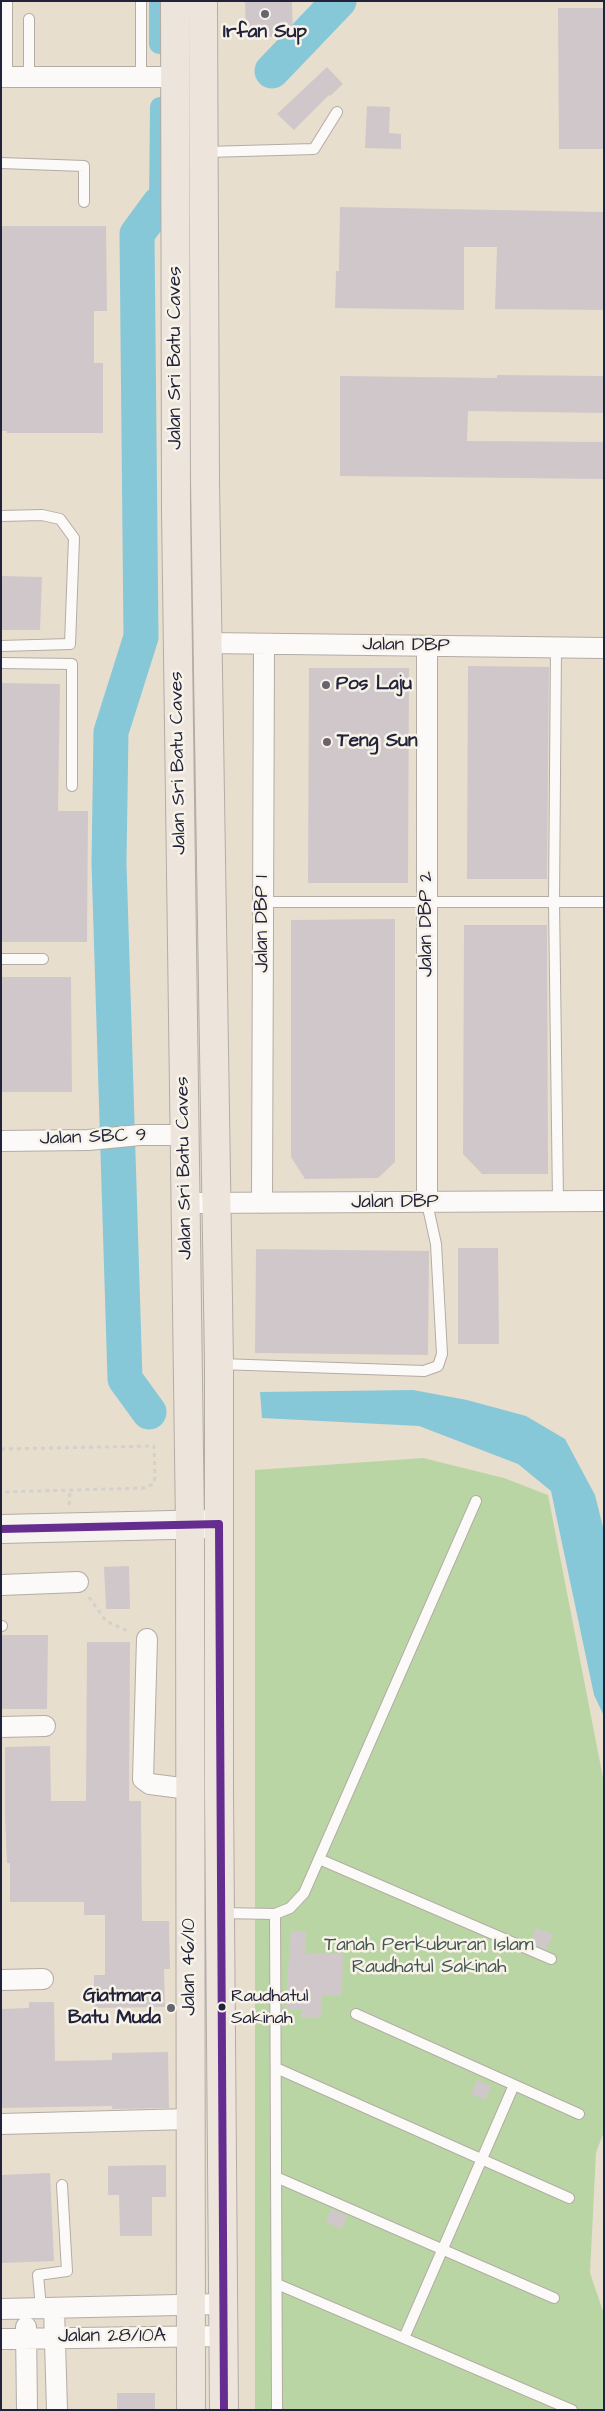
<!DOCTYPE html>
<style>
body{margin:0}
#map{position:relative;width:605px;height:2411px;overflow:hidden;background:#e8dece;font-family:"Architects Daughter",sans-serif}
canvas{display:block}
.frame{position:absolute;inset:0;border:2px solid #22223b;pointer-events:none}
</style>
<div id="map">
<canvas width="605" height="2411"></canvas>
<div class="frame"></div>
</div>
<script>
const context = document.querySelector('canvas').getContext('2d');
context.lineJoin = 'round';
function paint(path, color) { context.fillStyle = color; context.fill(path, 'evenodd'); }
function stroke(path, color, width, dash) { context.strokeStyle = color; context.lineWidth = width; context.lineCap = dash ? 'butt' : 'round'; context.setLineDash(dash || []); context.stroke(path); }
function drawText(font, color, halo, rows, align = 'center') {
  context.font = font + ' "Architects Daughter",sans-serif'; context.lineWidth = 5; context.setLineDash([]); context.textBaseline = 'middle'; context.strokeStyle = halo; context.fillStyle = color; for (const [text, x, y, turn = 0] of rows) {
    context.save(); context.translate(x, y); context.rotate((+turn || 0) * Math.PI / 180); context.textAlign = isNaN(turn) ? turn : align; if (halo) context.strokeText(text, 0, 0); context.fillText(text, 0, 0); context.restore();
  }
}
const green = new Path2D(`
 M423 1458 504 1478 548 1495 604 1783V2132L596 2152 590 2273 604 2314V2410H255V1470Z`);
const water = new Path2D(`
 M413 1390 467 1400 526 1416 565 1439 595 1495 604 1531V1716L594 1695 551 1491 518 1464 419 1426 262 1418 260 1392Z`);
const canal = new Path2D(`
 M159 1V44
 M159 204 160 107`);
const river = new Path2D(`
 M272 71 339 1
 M149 1412 125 1379 109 863 111 732 141 637 137 234 159 204`);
const building = new Path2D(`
 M245 1H292L293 36 246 38Z
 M558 8H604V149H559Z
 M327 67 343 84 330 96 329 95 294 130 277 114Z
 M367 106 390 107 389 133 401 134V149L365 148Z
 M340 207 604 212V310L495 309 497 247H464V310L335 308 336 271H339Z
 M1 226H106L107 311H94V363H103V433H7V431H1Z
 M497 375 604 376V413L468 411 467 441 604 442V479L340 476V376L497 378Z
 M1 576 42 577 40 630H1Z
 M468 666 549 667 547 879H467Z
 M309 668H409L408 883H308Z
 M1 683 60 684 58 811H88L87 942H1Z
 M395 919V1162L378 1178 305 1179 291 1157V920Z
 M464 925H547L548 1174H482L463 1154Z
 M1 977H71L72 1092H1Z
 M458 1248H498L499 1344H458Z
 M256 1249 429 1251 428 1355 255 1353Z
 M129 1566 130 1609H106L104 1567Z
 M1 1635H48L47 1709H1Z
 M87 1642H130L129 1801H141L142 1921H169L170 1969H164L165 2007 94 2008V1975H105V1915H84V1902H10V1863H7L5 1818V1747L50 1746 51 1801H86Z
 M536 1928 553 1934 546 1950 531 1943Z
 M291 1931H306V1953L343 1954 342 1996 322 1995 321 2018H301V2010H285Z
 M29 2002H54L55 2061 112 2060V2053L168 2052 169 2108 112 2109V2106L1 2108V2009L29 2008Z
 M477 2080 491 2086 485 2100 471 2094Z
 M166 2165V2197H152V2236H120L119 2195H108V2166Z
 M50 2173 54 2261 1 2263V2175Z
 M331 2209 347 2216 342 2229 326 2222Z
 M117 2393H155V2410H117Z`);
const path = new Path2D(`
 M1 1449 154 1446 155 1477 153 1484 145 1488 1 1492
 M69 1505 70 1491
 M89 1597 106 1621 130 1632`);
const lane = new Path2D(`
 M141 1V78
 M29 76V19
 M7 77V1
 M206 152 314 149 337 112
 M1 163 84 166V202
 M1 516 42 515 60 519 74 538 70 644 1 646
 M556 647 554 902 558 1201
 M1 663 72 664V786
 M263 902H604
 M1 959H43
 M220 1364 424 1371 438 1366 442 1354 436 1244 427 1203
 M1 1626H2
 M319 1859 551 1959
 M221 1913 275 1914 290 1908 304 1893 476 1501
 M275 1914 277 2410
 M356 2014 579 2114
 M276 2068 569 2198
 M276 2177 554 2298
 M277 2284 572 2410
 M41 2308 38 2275 67 2271 62 2185
 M404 2338 514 2085`);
const street = new Path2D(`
 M1 77H176
 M208 643 604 648
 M1 1141 88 1140 140 1135H184
 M187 1203 604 1201
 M262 1203 264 644
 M427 1203V646
 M1 1585 78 1582
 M147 1639 143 1779 150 1784 189 1789
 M1 1727 45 1726
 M1 1980 43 1979
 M1 2124 190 2119
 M54 2308 57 2410
 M1 2309 223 2304
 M26 2327 27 2410
 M1 2339 224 2336`);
const secondary = new Path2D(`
 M1 1529 215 1524`);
const primary = new Path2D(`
 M175 1 176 509 190 1525 191 2410
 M203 1 205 481 219 1364V1792L224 2410`);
const bus1 = new Path2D(`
 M1 1529 219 1524 224 2410`);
const markers = [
 [265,14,5,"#67646e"],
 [326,685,5,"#67646e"],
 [327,742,5,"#67646e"],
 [222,2007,4.5,"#22223b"],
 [171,2008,5,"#67646e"]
];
const busNames = [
 ["Raudhatul",231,1997],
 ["Sakinah",231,2019]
];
const poiNames = [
 ["Irfan Sup",265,33,"center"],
 ["Pos Laju",336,685],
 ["Teng Sun",337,742],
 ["Giatmara",161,1997,"right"],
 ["Batu Muda",161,2019,"right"]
];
const streetNames = [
 ["Jalan Sri Batu Caves",176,358,-90],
 ["Jalan DBP",406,646,1],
 ["Jalan Sri Batu Caves",179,763,-91],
 ["Jalan DBP 1",263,924,-90],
 ["Jalan DBP 2",427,924,-90],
 ["Jalan SBC 9",93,1138,-2],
 ["Jalan Sri Batu Caves",185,1168,-91],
 ["Jalan DBP",395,1203],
 ["Jalan 46/10",190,1967,-90],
 ["Jalan 28/10A",112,2337]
];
const parkNames = [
 ["Tanah Perkuburan Islam",429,1946],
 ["Raudhatul Sakinah",429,1968]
];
paint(green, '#bad5a4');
paint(water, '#87c8d8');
stroke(canal, '#87c8d8', 20);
stroke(river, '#87c8d8', 35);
paint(building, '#d0c7ca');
stroke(lane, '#b3aca5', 12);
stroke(street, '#b3aca5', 22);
stroke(secondary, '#b3aca5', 30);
stroke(primary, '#b3aca5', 30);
stroke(path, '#d3d0cd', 3, [4, 4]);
stroke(lane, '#fcfaf8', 10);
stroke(street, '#fcfaf8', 20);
stroke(secondary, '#f6f2ed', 28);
stroke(primary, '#ede5dc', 28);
stroke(bus1, '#662d91', 8);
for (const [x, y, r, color] of markers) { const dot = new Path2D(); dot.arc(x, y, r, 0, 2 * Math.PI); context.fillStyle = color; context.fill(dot); stroke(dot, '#f7f3e8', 2); }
drawText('18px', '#22223b', '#f7f3e8', busNames, 'left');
drawText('bold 19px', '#22223b', '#f7f3e8', poiNames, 'left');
drawText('19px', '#22223b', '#f7f3e8', streetNames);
drawText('19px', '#445650', '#f7f3e8', parkNames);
</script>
